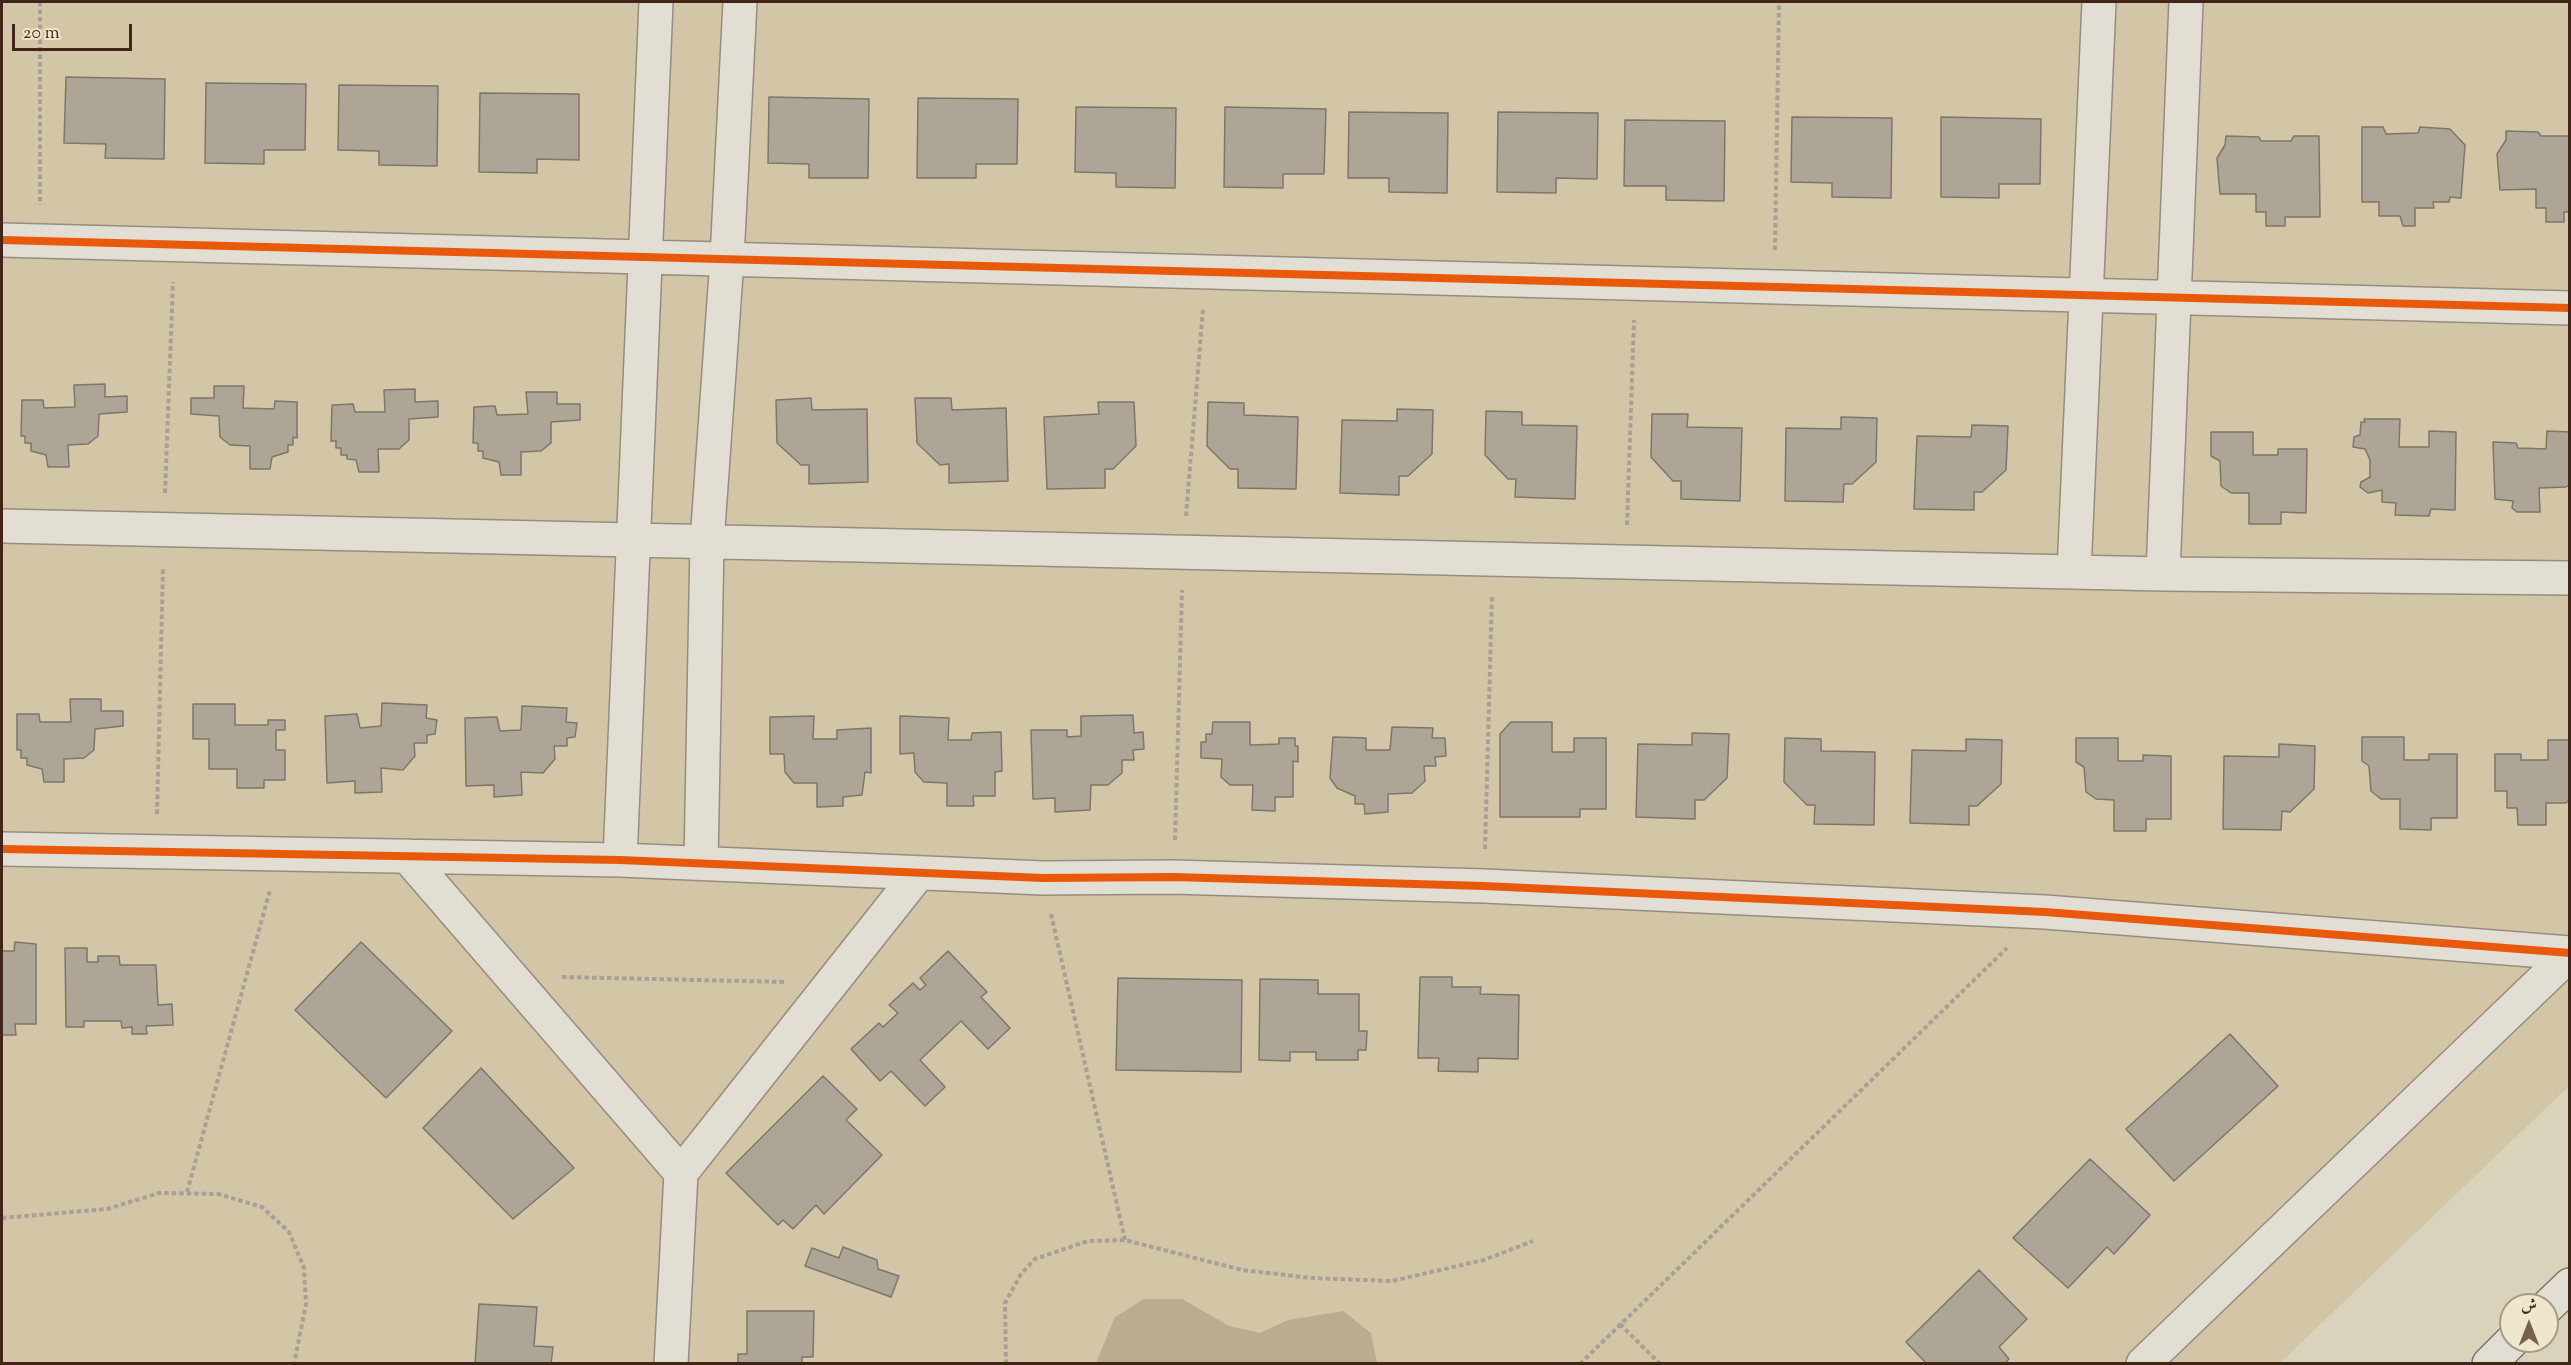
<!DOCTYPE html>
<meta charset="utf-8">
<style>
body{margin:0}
#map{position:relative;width:2571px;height:1365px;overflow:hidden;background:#dad3bc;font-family:"Sorts Mill Goudy",Amiri,serif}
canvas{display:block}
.frame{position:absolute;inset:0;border:3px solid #432418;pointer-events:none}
.north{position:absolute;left:2499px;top:1293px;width:60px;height:60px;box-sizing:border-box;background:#efe7cb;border:2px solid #aa9983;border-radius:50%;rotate:0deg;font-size:16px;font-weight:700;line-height:24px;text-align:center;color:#432418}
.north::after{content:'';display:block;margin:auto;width:21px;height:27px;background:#786151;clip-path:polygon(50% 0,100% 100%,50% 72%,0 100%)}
.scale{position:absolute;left:12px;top:24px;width:120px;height:27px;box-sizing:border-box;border:3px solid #432418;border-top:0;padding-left:8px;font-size:18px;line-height:21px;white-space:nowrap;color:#432418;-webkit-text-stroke:4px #efe7cb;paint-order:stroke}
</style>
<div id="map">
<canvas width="2571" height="1365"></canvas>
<div class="frame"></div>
<div class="north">ش</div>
<div class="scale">20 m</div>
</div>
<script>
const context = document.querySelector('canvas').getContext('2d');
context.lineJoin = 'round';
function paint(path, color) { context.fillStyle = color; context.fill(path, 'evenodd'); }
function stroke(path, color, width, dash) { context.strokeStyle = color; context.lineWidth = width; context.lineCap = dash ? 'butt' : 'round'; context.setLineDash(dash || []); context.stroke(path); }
const green = new Path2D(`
 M2 2H2569V1086L2280 1363 2 1364Z`);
const water = new Path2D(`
 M1144 1299H1182L1229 1326 1260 1333 1288 1320 1343 1311 1371 1333 1377 1363H1096L1115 1317Z`);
const building = new Path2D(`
 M66 77 165 79 164 159 105 158 106 144 64 143Z
 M206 83 306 84 305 150H264V164L205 163Z
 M339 85 438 86 437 166 379 165V151L338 150Z
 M480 93 579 94V160L537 159V173L479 172Z
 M769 97 869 99 868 178H809V164L768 163Z
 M918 98 1018 99 1017 164H976V178H917Z
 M1076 107 1176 108 1175 188 1116 187V173L1075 172Z
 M1225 107 1326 109 1324 174H1283V188L1224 187Z
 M1349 112 1448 113 1447 193 1389 192V178H1348Z
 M1498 112 1598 113 1597 179 1556 178V193L1497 192Z
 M1792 117 1892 118 1891 198 1832 197V183L1791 182Z
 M1941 117 2041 119 2040 184H1999V198L1941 197Z
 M1625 120 1725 121 1724 201 1666 200V186H1624Z
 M2362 127H2383L2386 134 2418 133 2420 127 2450 129 2465 145 2461 198 2450 197 2449 202H2433L2434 208H2415V226H2403L2400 216H2379V202H2362Z
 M2506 131 2538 132 2541 136H2570V212H2564V222H2546V208H2536V189L2500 190 2497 154 2506 140Z
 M2226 136 2259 137 2261 141H2291L2294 136H2319L2320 217H2285V226H2266V212H2256V194H2220L2217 158 2225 145Z
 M105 384V397L127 396V412L99 414 98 436 88 444 68 445 69 467H48L46 455 31 451V443H25V436H21L22 400H43L44 408 75 407 74 385Z
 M214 386H244L243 408 274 409 275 401 297 402V438L293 437V445H288V452L272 457 270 469H250V446L230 445 220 437 219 416 191 414V398H214Z
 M415 389V402L438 401V417L409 419V440L399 449H378L379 472H359L356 460 347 459V455H341V448H336V441H331L332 405 353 404 355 412H385L384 390Z
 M526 392H557V404H580V420L551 422V443L541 451 521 452V475H501L499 462 483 458V451H478V443H473L474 407 495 406 497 415 528 414Z
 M811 398 812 410 867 409 868 482 809 484V465H801L777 443 776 400Z
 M915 398H951L952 410 1006 408 1008 481 949 483V464L940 465 917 443Z
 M1098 402H1134L1136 446 1113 469H1105V488L1047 489 1044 417 1099 414Z
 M1208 402 1244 403V415L1298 417 1296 489 1238 488V469H1230L1207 446Z
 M1397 409 1433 410 1432 454 1408 476H1399V495L1340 493 1342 420 1397 421Z
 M1486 411 1522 412V425L1577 426 1575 499 1515 497 1516 479H1508L1485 455Z
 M1652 414H1688L1687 427 1742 428 1740 501 1681 499V481H1673L1651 457Z
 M1841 417 1877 418 1876 462 1852 484H1844L1843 502 1785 501 1786 428 1841 429Z
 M2364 419H2400L2399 447H2429V431L2456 432 2455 510 2431 509 2429 516 2395 515 2396 503 2382 502V490L2368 493 2360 487 2361 482 2370 477V460L2365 449 2353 447 2354 437 2360 435 2361 422H2365Z
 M1972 425 2008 426 2006 470 1982 492H1974V510L1914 509 1917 436 1971 437Z
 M2547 431 2570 432V484L2566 487 2539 488 2540 512H2517L2512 508 2513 501 2495 499 2493 442 2516 443 2518 448 2546 449Z
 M2211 432H2253V455H2278V449H2307L2306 513 2281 512V524H2249V493H2231L2221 486 2220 461 2211 456Z
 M70 699H101V711H123V726L95 729 94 750 84 758 64 759V782H44L42 769 27 765V758H21V750H17V714H39L40 722H71Z
 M382 703 427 705 426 718 437 720 435 734 427 735V743H414L415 756 403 770 381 768 382 792 355 793V781L327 783 325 716 357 714 360 728 381 726Z
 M193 704H235V725H268V720H285V730H276V750H285V780H264V788H237V769H209V739H193Z
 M522 706 567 708 566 722 577 723 575 737 567 738V746H554L555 759 543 773 521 772 522 795 494 797V785L466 786 465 718 497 717 500 731 521 730Z
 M1133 715 1134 733 1143 732 1144 749 1133 750 1134 760H1122V773L1108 785H1091L1090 810 1055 812V798L1033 799 1031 730H1067V737L1081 736V716Z
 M814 716 813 739H837V730L871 728V773L865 772 862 795 843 797V806L817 807V783H794L785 772 784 754H770V717Z
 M900 716 949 718 948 740H971L972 733 1001 732 1002 771 995 772V796H973L974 806H947V783L924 782 915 772 914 753 900 754Z
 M1213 722H1250V745L1279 744V738H1295V746H1298V762L1293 761V797H1275V811L1252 810 1253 785H1230L1221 777 1222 759 1201 758V742H1206V734H1212Z
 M1511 722H1552V752H1574V738H1606V809H1580V817H1500V734Z
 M1392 727 1433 728 1432 738H1445L1446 756 1435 757 1436 766H1424L1425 781 1412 793 1388 794V812L1365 814 1364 804H1355V796L1337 788 1330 778 1333 737 1366 738V750H1390Z
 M1692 733 1729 734 1727 778 1704 800H1695V819L1636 817 1638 744 1692 745Z
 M2362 737H2404V760H2429V754H2457V818H2431V830L2400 829V799H2381L2371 791 2369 766 2362 761Z
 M1785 738 1821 739V751L1875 752 1874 825 1814 824 1815 805H1807L1784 782Z
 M2076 738H2118V761H2143V755L2171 756V819H2146V831H2114V800L2096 799 2086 792 2084 767 2076 762Z
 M1966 739 2002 740 2001 784 1977 806H1969V825L1910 823 1912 750 1966 751Z
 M2548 740H2570V799L2566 803H2546V825H2518L2517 808H2507V791H2495V754H2521V760H2548Z
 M2279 744 2315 746 2314 789 2290 812 2282 811 2281 830 2223 829 2224 756 2279 757Z
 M15 942 36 944V1024H15L16 1035H2V951H14Z
 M361 942 452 1031 386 1098 295 1010Z
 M65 948H87V962H98V956H119L120 965H156L158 1005 172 1004 173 1025 146 1026 147 1034H132V1027L122 1028 121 1021H84V1027H66Z
 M948 951 987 992 981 997 1010 1028 988 1049 961 1021 920 1060 945 1087 925 1106 891 1071 880 1081 851 1049 879 1023 883 1027 898 1013 889 1005 913 983 920 990 926 985 920 978Z
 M1420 977H1452V987H1481L1480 994 1519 995 1518 1059 1478 1058V1072L1438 1071 1439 1058H1418Z
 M1118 978 1242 980 1241 1072 1116 1070Z
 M1260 979 1318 980V994H1359V1031H1367L1366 1050H1358V1060H1316V1052H1290V1061L1259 1060Z
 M2230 1034 2278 1086 2174 1181 2126 1129Z
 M481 1068 574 1168 513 1219 423 1128Z
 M823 1076 857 1109 846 1120 882 1155 824 1214 816 1205 793 1229 783 1220 778 1225 726 1173Z
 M2090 1159 2150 1215 2114 1254 2107 1247 2068 1288 2013 1238Z
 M843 1247 877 1260 878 1269 899 1276 891 1297 805 1266 812 1248 839 1258Z
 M1979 1270 2027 1319 1999 1347 2009 1359 2004 1364H1927L1906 1342Z
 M479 1304 537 1307 534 1346 553 1347 551 1364H475Z
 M747 1311H814L813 1357H802V1364H738V1354H747Z`);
const path = new Path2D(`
 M40 2V205
 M1775 250 1779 2
 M165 493 173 282
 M1186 516 1203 309
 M1627 525 1634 320
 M157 814 163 567
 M1175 840 1182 590
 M1485 849 1492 596
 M1051 914 1125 1240
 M562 977 786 982
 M187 1192 270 890
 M2 1218 107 1209 159 1193 218 1194 262 1207 289 1232 304 1268 306 1304 294 1364
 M1620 1324 1660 1364
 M1006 1364 1005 1303 1021 1274 1035 1259 1088 1241 1125 1240 1242 1270 1312 1278 1392 1281 1484 1260 1533 1241
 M1580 1364 2007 948`);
const street = new Path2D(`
 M2 240 2570 308
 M2 526 2163 574 2570 578
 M2074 572 2099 2
 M2163 574 2186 2
 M2 849 620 860 1043 878 1173 877 1484 886 2045 912 2570 953
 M407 856 681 1173
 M620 860 656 2
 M701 863 707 542 727 259 740 2
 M671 1364 681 1173 918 874
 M2143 1364 2570 954`);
const secondary = new Path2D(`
 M2547 1307 2570 1285
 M2489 1364 2512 1341`);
const cycleway = new Path2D(`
 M2 240 2570 308
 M2 849 620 860 1043 878 1173 877 1484 886 2045 912 2570 953`);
paint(green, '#d2c6a7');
paint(water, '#bcac8f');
paint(building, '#ada696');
stroke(building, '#7f766a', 1.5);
stroke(street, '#958d7f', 36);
stroke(secondary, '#7f766a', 36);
stroke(path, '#a6a097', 4, [4.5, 3]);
stroke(street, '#e2ded3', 33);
stroke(secondary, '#e2ded3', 33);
stroke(cycleway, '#e8590c', 8);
</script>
